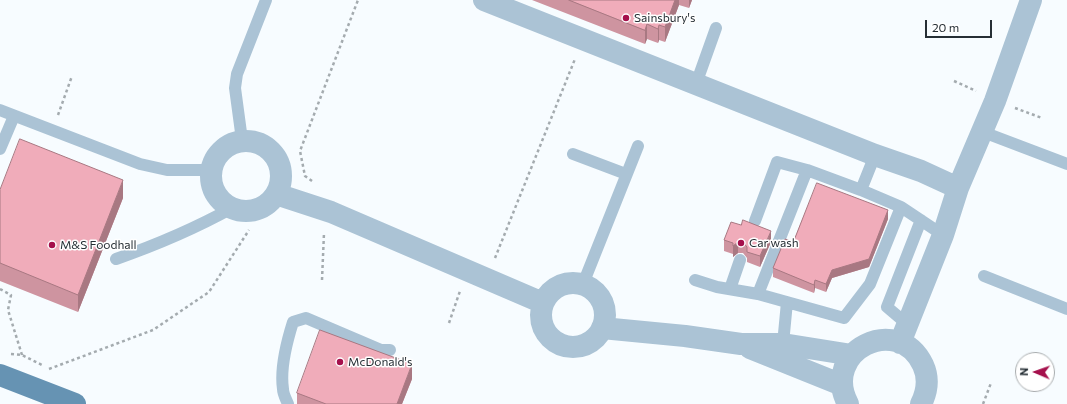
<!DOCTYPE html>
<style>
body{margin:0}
#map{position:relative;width:1067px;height:404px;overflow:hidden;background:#f7fcff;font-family:Commissioner,sans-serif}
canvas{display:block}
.north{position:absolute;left:1015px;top:352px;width:40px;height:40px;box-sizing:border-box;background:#fff;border:1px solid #a8acae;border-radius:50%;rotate:272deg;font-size:11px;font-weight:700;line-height:16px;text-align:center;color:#262f35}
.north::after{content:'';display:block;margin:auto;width:14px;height:18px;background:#a5104c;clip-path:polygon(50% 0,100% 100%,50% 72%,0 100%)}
.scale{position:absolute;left:925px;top:20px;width:67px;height:18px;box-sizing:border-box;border:2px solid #262f35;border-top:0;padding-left:5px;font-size:12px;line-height:14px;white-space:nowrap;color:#262f35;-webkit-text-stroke:3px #fff;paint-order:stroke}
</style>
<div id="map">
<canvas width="1067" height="404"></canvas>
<div class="north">N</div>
<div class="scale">20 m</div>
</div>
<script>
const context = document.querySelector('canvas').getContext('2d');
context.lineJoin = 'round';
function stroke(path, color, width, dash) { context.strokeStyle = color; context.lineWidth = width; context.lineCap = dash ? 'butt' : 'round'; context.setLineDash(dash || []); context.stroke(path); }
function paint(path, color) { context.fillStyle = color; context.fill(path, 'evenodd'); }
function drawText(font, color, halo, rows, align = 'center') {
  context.font = font + ' Commissioner,sans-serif'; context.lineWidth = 3; context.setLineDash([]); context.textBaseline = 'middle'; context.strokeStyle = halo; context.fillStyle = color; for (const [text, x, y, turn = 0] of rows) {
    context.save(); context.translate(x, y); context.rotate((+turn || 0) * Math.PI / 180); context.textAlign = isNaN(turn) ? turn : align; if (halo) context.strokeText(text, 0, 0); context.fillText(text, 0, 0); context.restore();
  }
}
const path = new Path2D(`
 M954 81 976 91
 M1015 108 1042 118
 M58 115 72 76
 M312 181 305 176 300 151 358 0
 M495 258 575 59
 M322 280 324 233
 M0 289 11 295 8 310 22 355
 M449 323 460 291
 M11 354 22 355 42 365
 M49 369 153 330 209 292 249 230
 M983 404 991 383`);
const service = new Path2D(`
 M696 84 716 28
 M0 110 140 164 167 170H211
 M983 132 1067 164
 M242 140 235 88 237 74 266 0
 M0 149 14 116
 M573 154 626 174
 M861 190 875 155
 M755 221 777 162 807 170
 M116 259C156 245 194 229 232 208
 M984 276 1067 309
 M695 280 717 287 758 294 844 318 870 284 901 207 943 235
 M583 284 638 146
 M730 289 740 260
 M758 294 807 170 861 190 901 207
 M907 324 887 307 921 220
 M783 344 787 302
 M288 404C286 399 283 394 283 389 280 369 287 341 293 322L306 318 381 350H390`);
const minor = new Path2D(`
 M484 0 875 155 921 171 958 188
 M211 176a35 35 0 1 1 70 0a35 35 0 1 1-70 0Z
 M276 194 331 212 543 303
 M541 315a32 32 0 1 1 64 0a32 32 0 1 1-64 0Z
 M602 328 685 336 741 344H783L852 355
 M900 343 943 235 958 188 995 101 1031 0
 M750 348 842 385
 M848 404C820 351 898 312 923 365 929 378 927 392 921 404`);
const primary = new Path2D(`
 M0 375 75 404`);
const wall = new Path2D(`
 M532 0H692L689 8 679 5 665 42 659 40 658 43 647 39 645 44Z
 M0 190 123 198 78 312 0 281Z
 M888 219 869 267 832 278 826 292 815 288 814 293 773 277V268L793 242Z
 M724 240 771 242 760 267 747 262V258L743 253H738L733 257V254L724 251Z
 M412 379 402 404H297V393Z`);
const shadedWall = new Path2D(`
 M675 0H679V5L665 42V27Z
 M689 0H692L689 8Z
 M647 24V39L645 44V30Z
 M659 25V40L658 43V29Z
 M123 180V198L78 312V295Z
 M888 210V219L869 267 832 278 826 292V284L832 270Z
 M771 231V242L760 267V256Z
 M738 242V253L733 257V246Z
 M815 280V288L814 293V285Z
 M412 364V379L402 404H397Z`);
const building = new Path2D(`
 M569 0H675L665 27 659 25 658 29 647 24 645 30Z
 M20 139 123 180 78 295 0 263V190Z
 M817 183 888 210 869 259 832 270 826 284 815 280 814 285 773 268 785 239 793 242Z
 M743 220 771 231 760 256 747 252V247L743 242H738L733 246V243L724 240 731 222 741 225Z
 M320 330 412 364 397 404H326L297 393Z`);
const markers = [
 [626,18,4,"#a5104c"],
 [741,243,4,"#a5104c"],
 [52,245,4,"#a5104c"],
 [340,362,4,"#a5104c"]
];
const poiNames = [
 ["Sainsbury's",634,18],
 ["Car wash",749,243],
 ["M&S Foodhall",60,245],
 ["McDonald's",348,362]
];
stroke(path, '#a4abaf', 2.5, [3, 3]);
stroke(service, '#abc3d5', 12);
stroke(minor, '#abc3d5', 22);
stroke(primary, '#6693b3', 22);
paint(wall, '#ce94a0');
paint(shadedWall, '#a87882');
paint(building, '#f0acba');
stroke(building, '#a87882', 1);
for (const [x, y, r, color] of markers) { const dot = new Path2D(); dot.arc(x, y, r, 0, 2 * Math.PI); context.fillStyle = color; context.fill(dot); stroke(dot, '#fff', 1.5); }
drawText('12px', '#262f35', '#fff', poiNames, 'left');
</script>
